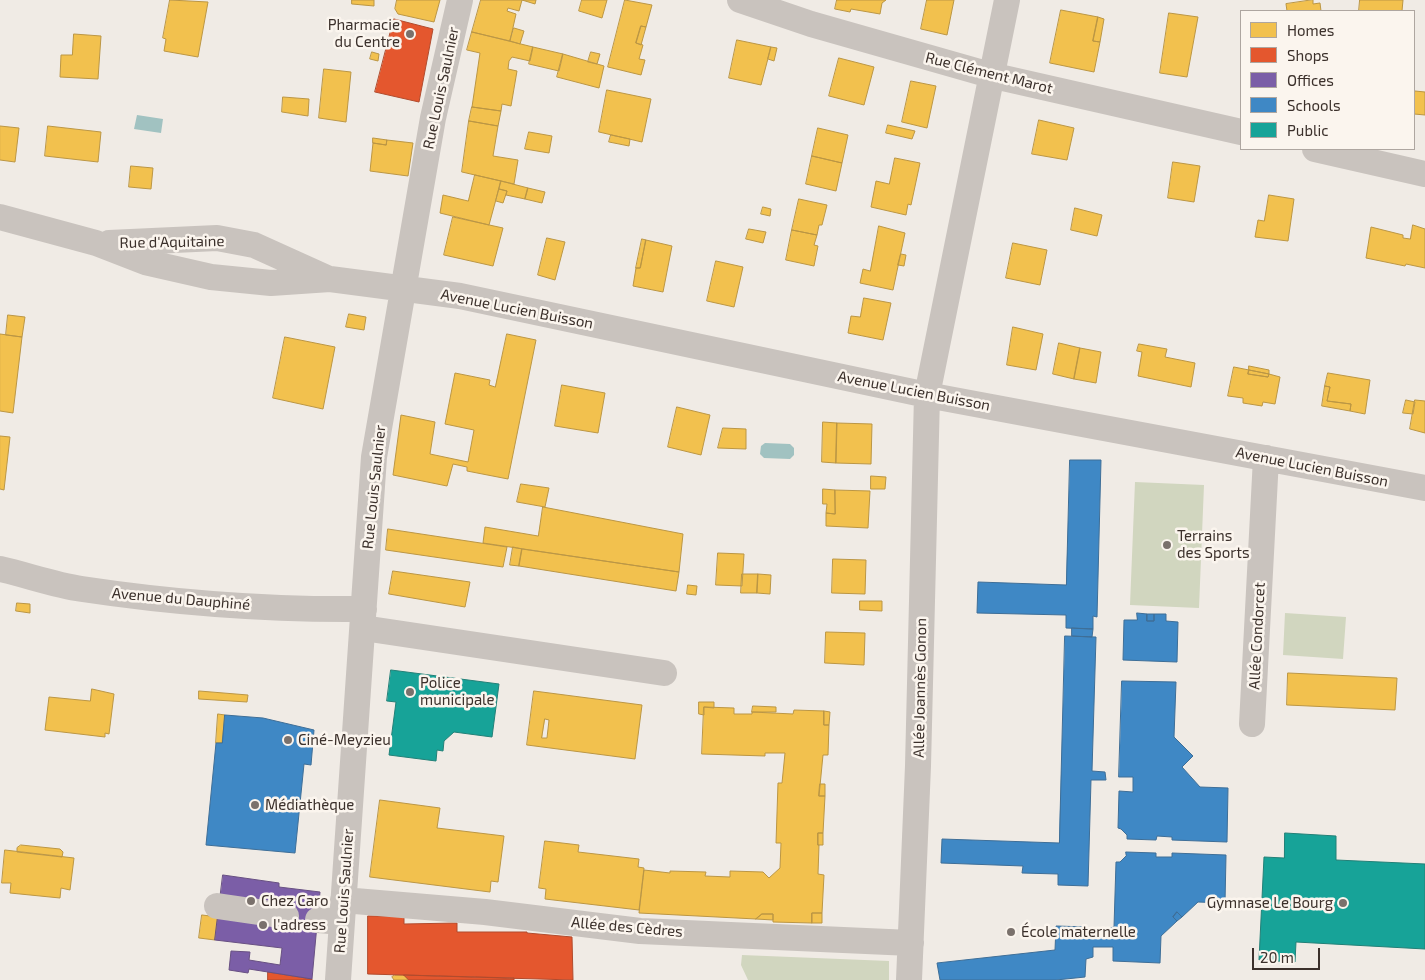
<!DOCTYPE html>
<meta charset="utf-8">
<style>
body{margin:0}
#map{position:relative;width:1425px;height:980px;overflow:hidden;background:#f0ebe5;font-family:"Exo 2",sans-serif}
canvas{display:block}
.legend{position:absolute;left:1240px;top:10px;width:175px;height:140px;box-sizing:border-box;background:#fbf5ee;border:1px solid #aea6a0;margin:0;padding:6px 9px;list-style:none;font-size:15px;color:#3b302b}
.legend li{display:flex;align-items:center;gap:10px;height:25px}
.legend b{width:25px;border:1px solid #aea6a0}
.scale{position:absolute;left:1252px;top:948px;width:68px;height:22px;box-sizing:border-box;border:2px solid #3b302b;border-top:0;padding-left:6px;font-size:15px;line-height:18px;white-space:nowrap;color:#3b302b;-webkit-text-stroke:4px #fbf5ee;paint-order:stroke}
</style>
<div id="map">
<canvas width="1425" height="980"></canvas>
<ul class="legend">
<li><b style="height:14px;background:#f2c14e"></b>Homes</li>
<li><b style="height:14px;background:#e4572e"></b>Shops</li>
<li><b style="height:14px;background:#7b5ea7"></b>Offices</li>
<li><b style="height:14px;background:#3f88c5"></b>Schools</li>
<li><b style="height:14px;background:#17a398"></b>Public</li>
</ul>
<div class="scale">20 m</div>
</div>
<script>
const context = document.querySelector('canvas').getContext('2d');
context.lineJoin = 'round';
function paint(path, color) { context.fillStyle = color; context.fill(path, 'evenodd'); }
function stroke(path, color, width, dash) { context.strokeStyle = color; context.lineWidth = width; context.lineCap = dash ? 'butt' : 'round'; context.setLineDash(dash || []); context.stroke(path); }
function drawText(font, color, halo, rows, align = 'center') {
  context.font = font + ' "Exo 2",sans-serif'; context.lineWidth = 5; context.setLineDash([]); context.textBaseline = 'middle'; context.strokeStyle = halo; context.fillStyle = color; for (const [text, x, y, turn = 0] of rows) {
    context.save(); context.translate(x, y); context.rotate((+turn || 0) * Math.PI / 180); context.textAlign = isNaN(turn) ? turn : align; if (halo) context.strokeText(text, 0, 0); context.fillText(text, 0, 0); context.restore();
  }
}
const green = new Path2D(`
 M1135 482 1204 485 1199 608 1130 605Z
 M1285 613 1346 617 1343 659 1283 655Z
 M742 955 889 961V980H748L741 965Z`);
const water = new Path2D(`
 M137 115 163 119 161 133 134 129Z
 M765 443 790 444 794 448V455L790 459 764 458 760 454 761 446Z`);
const homes = new Path2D(`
 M170 0 208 2 198 57 164 51 166 39 163 38Z
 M352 0H374V6L352 4Z
 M397 0H440L434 22 398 14 395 9Z
 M481 0H536L535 4 522 0 519 11 508 8 507 11 516 14 510 41 472 32Z
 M582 0H607L602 18 579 11Z
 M625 0 652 5 646 27 641 26 636 43 643 45 639 59 645 60 641 75 608 67Z
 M837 0H886L882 3 880 14 851 9 850 12 835 9Z
 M927 0H954L947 35 921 29Z
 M1313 0V4L1320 3 1321 11H1287L1286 4Z
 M1360 0H1403L1402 11H1359Z
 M1061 10 1098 17 1093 41 1100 42 1094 72 1050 63Z
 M1169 13 1198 17 1187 77 1160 73Z
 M1098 17 1104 19 1100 42 1093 41Z
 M641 26 646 27 641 45 636 43Z
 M514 28 524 31 520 44 510 41Z
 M472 32 533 47 530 61 512 57 509 61 508 69 517 71 511 106 502 104 501 111 472 107 480 53 467 50Z
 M74 34 101 36 98 79 60 77 61 55H72Z
 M737 40 771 47 761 85 729 78Z
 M533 47 563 54 559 71 529 64Z
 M771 47 777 48 774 61 768 59Z
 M372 52 379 54 378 61 370 59Z
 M591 52 600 54 597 64 588 62Z
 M563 54 604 66 599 88 557 77Z
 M839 58 874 67 864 105 829 96Z
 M324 69 351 72 346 122 319 118Z
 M911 81 936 86 927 128 902 122Z
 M607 90 651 99 642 142 599 132Z
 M1415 91 1425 92V115L1414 114Z
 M283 97 309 99 308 116 282 112Z
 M472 107 501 111 498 126 469 121Z
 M1039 120 1074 128 1067 160 1032 154Z
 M469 121 498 126 493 156 518 160 514 184 462 172Z
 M888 125 915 131 912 139 886 133Z
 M0 126 19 128 15 162 0 160Z
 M48 126 101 132 98 162 45 156Z
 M818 128 848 135 842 163 812 156Z
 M529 132 552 136 549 153 525 149Z
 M611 135 630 139 629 146 609 142Z
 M373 138 387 140 386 145 373 143Z
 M387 140 413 143 408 176 370 171 373 143 386 145Z
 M812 156 842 163 836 191 806 184Z
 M895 158 920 163 911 205 908 204 906 215 871 207 876 181 889 184Z
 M1173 162 1200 166 1194 202 1168 198Z
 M131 166 153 168 151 189 129 187Z
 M475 175 501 181 489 225 440 213 443 195 468 201Z
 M501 181 528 188 525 199 506 195 507 191 499 189Z
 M528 188 545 192 542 203 525 199Z
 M499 189 507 191 503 203 496 201Z
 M1269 195 1294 199 1288 241 1255 237 1258 220 1264 221Z
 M799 199 827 205 822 225H819L817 235 792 230Z
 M763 207 771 209 770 216 761 214Z
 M1075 208 1102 215 1097 236 1071 230Z
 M453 217 503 228 493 266 444 255Z
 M1413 225 1425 229V268L1406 264 1405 266 1366 258 1371 227 1403 235V238L1410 239Z
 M879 226 905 233 893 290 860 283 863 269 870 271Z
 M749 229 766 232 763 243 746 239Z
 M792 230 817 235 814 245 818 246 814 266 786 260Z
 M547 238 565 242 555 280 538 275Z
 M642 239 646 240 640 268H636Z
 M646 240 672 246 663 292 633 286 636 268H640Z
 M1013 243 1047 250 1040 285 1006 278Z
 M901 254 906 255 904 266 898 265Z
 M716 261 743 267 734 307 707 301Z
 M864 298 891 303 883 340 848 333 851 316 860 317Z
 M349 314 366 317 364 330 346 327Z
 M8 315 25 317 22 337 6 335Z
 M1013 327 1043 334 1036 370 1007 365Z
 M0 334 22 337 13 413 0 411Z
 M507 334 536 340 508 479 467 471V467L453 464 447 486 393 475 401 415 435 422 430 454 468 462 474 430 445 424 455 373 490 380 489 385 495 387Z
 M285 337 335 347 323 409 273 398Z
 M1059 343 1080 348 1074 379 1053 374Z
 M1139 344 1167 349 1165 357 1195 363 1191 387 1138 376 1142 352 1137 351Z
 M1080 348 1101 352 1096 383 1074 379Z
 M1249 366 1269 370V374L1249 370Z
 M1234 367 1249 370 1248 374 1268 377 1269 374 1280 377 1275 404 1263 402 1262 406 1243 403V398L1228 396Z
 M1249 370 1269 374 1268 377 1248 374Z
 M1328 373 1370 380 1365 414 1350 411 1351 404 1327 401 1330 387 1325 386Z
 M562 385 605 393 598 433 555 426Z
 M1325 386 1330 387 1327 401 1351 404 1350 411 1322 406Z
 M1406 400 1415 402 1413 414 1403 413Z
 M1415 400 1425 401V433L1410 429Z
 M677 407 710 415 701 455 668 447Z
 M823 422 837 423 836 463 822 462Z
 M837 423 872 424 871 464 836 463Z
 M723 428 746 429V449L718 448Z
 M0 436 10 437 4 490 0 489Z
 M871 476 886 477 885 489H871Z
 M521 484 549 488 545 507 517 502Z
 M823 489 835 490V514L826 513 827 504H823Z
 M835 490 870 491 868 528 826 526V513L835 514Z
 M543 507 683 534 679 572 483 543 485 527 538 536Z
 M388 529 507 547 503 567 386 550Z
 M513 547 522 549 519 566 510 565Z
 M522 549 679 572 676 591 519 566Z
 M718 553 744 554 742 586 716 585Z
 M833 559 866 560 865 594 832 593Z
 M393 571 470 582 465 607 389 594Z
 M742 574H758L757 593H741Z
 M758 574 771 575 770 594 757 593Z
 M688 585 697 586 696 595 687 594Z
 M860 601H882V611L860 610Z
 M17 603 30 604V613L16 611Z
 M826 632 865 633 864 665 825 663Z
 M1288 673 1397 678 1395 710 1287 705Z
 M92 689 114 694 109 734 105 733V737L45 730 49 697 90 701Z
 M199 691 248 695 247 702 199 699Z
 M534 691 642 705 635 759 527 745Z
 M699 702H714V708L704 707V715L699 714Z
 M753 706 776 707V712H752Z
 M704 707 734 708V714H752V712L793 714 794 710 824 711V725H829L828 755H823L819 796H825L823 833H818V845H819L818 874 824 875 822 913H812V923L773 922V914H762L756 919 639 913 644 870 670 873V871L706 872 705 876 730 877V871L763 872 769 878 780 868 781 843H776L778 783H782L785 753H765V756L702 754Z
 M824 711 830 712 829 725H824Z
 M218 714 225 715 222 743H216Z
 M545 719 549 720 547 738H542Z
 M820 784H825V796H819Z
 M380 800 440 808 437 828 504 836 498 882 491 881 490 892 370 877Z
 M818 833H823V845H818Z
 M545 841 579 845 578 852 639 859 638 867 644 868 639 910 545 899 546 889 539 888Z
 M21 845 60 849 63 852 62 857 17 852V848Z
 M5 850 74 858 70 890 61 888 60 898 10 893 11 883H2Z
 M812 913H822V923H812Z
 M762 914H773V920L756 919Z
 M202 915 218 917 215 940 199 938Z
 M395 975H404L409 980H394L392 977Z`);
const shops = new Path2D(`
 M394 19 433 29 419 102 375 92Z
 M368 916H404V924L457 923V932H527V933L572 937 573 980 368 974Z
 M268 972 312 979V980H268Z
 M404 975 514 978V980H409Z`);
const offices = new Path2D(`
 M223 875 279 883V887L320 892 312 979 249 969 248 973 229 970 231 951 250 952 249 960 280 965 282 948 215 940Z`);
const schools = new Path2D(`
 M1070 460H1101L1097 617 1093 616V629L1066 628V615L977 613 978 582 1066 585Z
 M1137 613 1147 614V621H1154V614H1166V621L1178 622 1177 662 1123 660 1124 620H1137Z
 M1147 614H1154V621H1147Z
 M1072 628 1093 629 1092 637 1072 636Z
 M1065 636 1096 637 1092 771 1105 772 1106 780H1091L1088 886 1058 885V874L1022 873 1023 866 941 863 942 839 1059 843Z
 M1122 681 1176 682 1174 737 1193 756 1182 767 1200 787 1228 788 1227 842 1172 840V837L1157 836 1156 840 1127 839V835L1121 829 1118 828 1119 791 1133 792V777H1119Z
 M225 715 263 718 314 730 311 765 304 764 295 853 206 845 216 743H222Z
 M1126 852 1156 853V857H1172V853L1226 855 1225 903 1198 902 1182 917 1177 912 1173 917 1177 921 1161 936 1160 963 1113 961V947H1093V957L1086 959 1085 977 1056 980H940L937 963 1055 950 1056 926 1087 927V933L1106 934 1110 928 1114 927 1116 862H1120L1126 856Z
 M1177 912 1182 917 1177 921 1173 917Z`);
const public = new Path2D(`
 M391 670 499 684 492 737 454 732 444 741 443 751 437 750 436 761 389 755 396 702 387 701Z
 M1285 833 1336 836V860L1425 864V949L1296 942 1295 962 1259 960 1264 857 1284 858Z`);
const minor = new Path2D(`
 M740 0 811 24 990 75 1241 132
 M1315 149 1425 174
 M0 217 96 243 145 262 211 277 271 283 330 279 460 296 927 395 1425 488
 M109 243 217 238 254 245 327 278
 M0 569C27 575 54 585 82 589 175 603 270 610 364 609
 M363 628 664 673
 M1252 724 1266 458
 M343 900 485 912 640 931 911 943
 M217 906 286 916
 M318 920 342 922
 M338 980 374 457 433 118 460 0
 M909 980 918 766 927 395 1007 0`);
const markers = [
 [410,34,5,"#7a716c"],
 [1167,545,5,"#7a716c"],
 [410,692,5,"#7a716c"],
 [288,740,5,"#7a716c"],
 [255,805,5,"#7a716c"],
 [251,901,5,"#7a716c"],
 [1343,903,5,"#7a716c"],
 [263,925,5,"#7a716c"],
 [1011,932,5,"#7a716c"]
];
const poiNames = [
 ["Pharmacie",400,25,"right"],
 ["du Centre",400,42,"right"],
 ["Terrains",1177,536],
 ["des Sports",1177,553],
 ["Police",420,683],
 ["municipale",420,700],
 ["Ciné-Meyzieu",298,740],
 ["Médiathèque",265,805],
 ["Chez Caro",261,901],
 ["Gymnase Le Bourg",1333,903,"right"],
 ["l'adress",273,925],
 ["École maternelle",1021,932]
];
const streetNames = [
 ["Rue Clément Marot",989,73,14],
 ["Rue Louis Saulnier",441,88,-78],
 ["Rue d'Aquitaine",172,242,-1],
 ["Avenue Lucien Buisson",517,309,11],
 ["Avenue Lucien Buisson",914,391,11],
 ["Avenue Lucien Buisson",1312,467,11],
 ["Rue Louis Saulnier",374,487,-84],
 ["Avenue du Dauphiné",181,599,5],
 ["Allée Condorcet",1257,636,-87],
 ["Allée Joannès Gonon",920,688,-89],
 ["Rue Louis Saulnier",344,891,-86],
 ["Allée des Cèdres",627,927,5]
];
paint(green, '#d1d6bf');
paint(water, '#a1c2c1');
paint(homes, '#f2c14e');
stroke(homes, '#bb9644', 1);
paint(shops, '#e4572e');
stroke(shops, '#b14b2d', 1);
paint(offices, '#7b5ea7');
stroke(offices, '#685082', 1);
paint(schools, '#3f88c5');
stroke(schools, '#3e6e97', 1);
paint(public, '#17a398');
stroke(public, '#228077', 1);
stroke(minor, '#c9c3be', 26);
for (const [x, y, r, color] of markers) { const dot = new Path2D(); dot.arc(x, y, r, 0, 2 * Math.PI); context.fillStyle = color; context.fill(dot); stroke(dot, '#fbf5ee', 2); }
drawText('15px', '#3b302b', '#fbf5ee', poiNames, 'left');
drawText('15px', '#3b302b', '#fbf5ee', streetNames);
</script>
